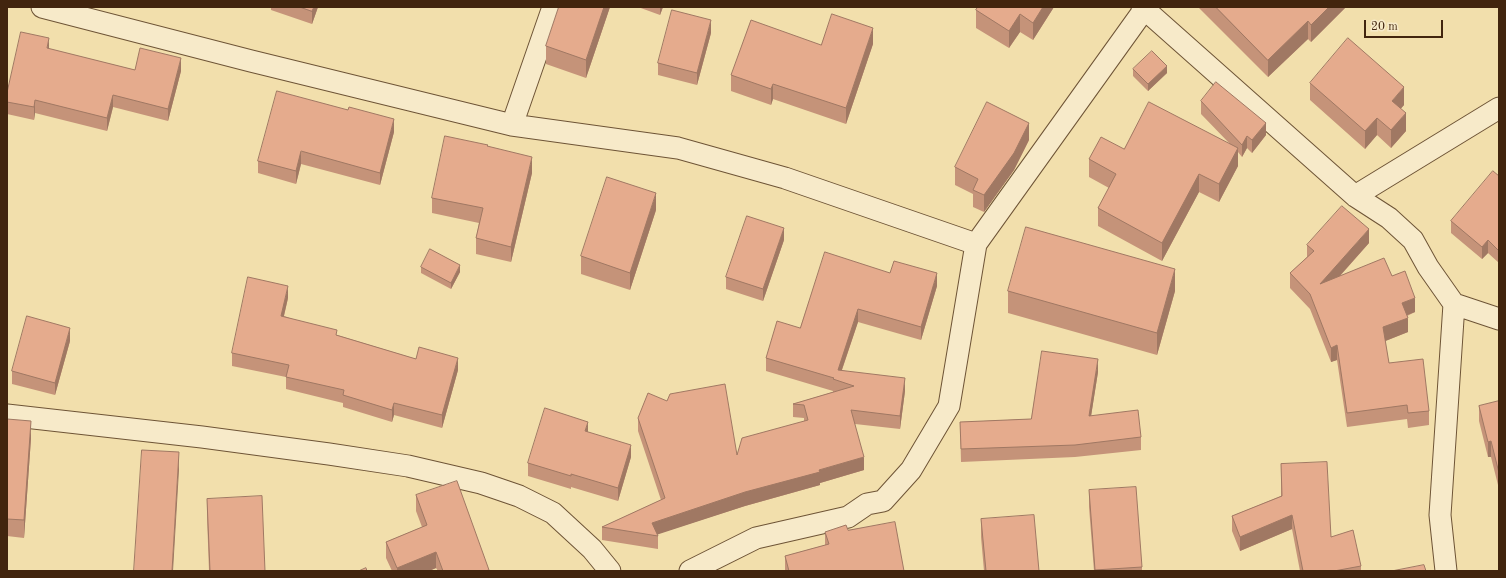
<!DOCTYPE html>
<style>
body{margin:0}
#map{position:relative;width:1506px;height:578px;overflow:hidden;background:#f2dfac;font-family:"Old Standard TT",serif}
canvas{display:block}
.frame{position:absolute;inset:0;border:8px solid #42250e;pointer-events:none}
.scale{position:absolute;left:1364px;top:20px;width:79px;height:18px;box-sizing:border-box;border:2px solid #42250e;border-top:0;padding-left:5px;font-size:12px;line-height:14px;white-space:nowrap;color:#42250e;-webkit-text-stroke:3px #f7eac9;paint-order:stroke}
</style>
<div id="map">
<canvas width="1506" height="578"></canvas>
<div class="frame"></div>
<div class="scale">20 m</div>
</div>
<script>
const context = document.querySelector('canvas').getContext('2d');
context.lineJoin = 'round';
function stroke(path, color, width, dash) { context.strokeStyle = color; context.lineWidth = width; context.lineCap = dash ? 'butt' : 'round'; context.setLineDash(dash || []); context.stroke(path); }
function paint(path, color) { context.fillStyle = color; context.fill(path, 'evenodd'); }
const street = new Path2D(`
 M42 7 251 61 512 125 678 148 785 178 976 244
 M1142 7 1355 196 1389 218 1413 240 1428 267 1454 304 1499 319
 M512 125 553 7
 M1355 196 1499 108
 M7 415 202 437 329 454 408 466 481 483 519 496 553 513 592 549 610 571
 M690 571 756 538 848 517 867 504 883 501 911 470 949 406 976 244 1146 7
 M1446 571 1440 515 1454 304`);
const wall = new Path2D(`
 M271 7H318L312 24 271 10Z
 M559 7H610L586 78 546 64V46Z
 M638 7H663L660 15Z
 M978 7H1054L1033 40 1020 32 1009 48 976 28V10Z
 M1198 7H1346L1311 42 1308 39 1268 77Z
 M711 33 697 85 658 75V63Z
 M873 44 846 124 773 99 771 105 731 91V75L821 45Z
 M49 49 135 70 181 71 168 121 113 107 107 131 35 113 34 120 7 114V102Z
 M1133 69 1167 73 1148 91 1133 76Z
 M1310 83 1404 105 1400 109 1406 131 1391 148 1377 135 1365 149 1310 100Z
 M1201 101 1266 135 1252 153 1247 148 1242 157 1238 152V166L1219 202 1199 192 1162 261 1098 226V208L1109 188 1089 177V159L1124 149 1230 144 1201 114Z
 M394 132 380 185 301 164 296 184 258 173V161Z
 M1029 140 1014 170 984 212 973 207V194L955 185V167Z
 M488 147 532 173 511 262 476 254V238L479 223 432 213V198Z
 M1499 176V263L1488 253 1482 259 1451 233V221Z
 M656 210 630 290 581 274V256Z
 M784 240 763 301 726 289V277Z
 M1369 243 1340 276H1392L1415 312 1407 316 1408 332 1385 341 1389 363 1429 411V425L1408 428 1407 419 1347 427 1337 360 1331 362 1310 309 1290 288V273L1307 257V245Z
 M421 267 460 272 451 289 421 273Z
 M890 273 937 286 921 340 858 322 842 370 905 391 900 429 855 424 864 470 820 483V485L745 506 657 534 658 536V549L602 540V527L661 500 638 431V418L737 455 804 421V418L793 417V404L833 392V391L766 371V358L800 328Z
 M1008 291H1175L1157 355 1008 313Z
 M288 298 284 316 337 335 416 359 458 370 442 428 394 415 392 422 343 407V403L286 389V377L232 366V353Z
 M70 341 55 395 12 384V371Z
 M1098 372 1091 416 1141 437V450L1075 457 961 462 960 422 1031 419Z
 M1499 401V489L1491 457H1488L1479 421V406Z
 M7 419 31 438 24 538 7 536Z
 M588 432 631 457 618 501 571 487V489L528 476V463Z
 M1281 464 1331 537 1361 566V571H1300L1292 529 1240 551 1232 531V516L1281 496Z
 M1089 490 1142 567V571H1094L1089 507Z
 M416 495 489 571H438L436 568 429 571H392L386 558V542L422 527 416 511Z
 M207 499 265 571H209L207 516Z
 M981 519 1039 571H984L981 537Z
 M848 530 904 571H785V556L825 545V532Z`);
const shadedWall = new Path2D(`
 M314 7H318L312 24V11Z
 M604 7H610L586 78V60Z
 M661 7H663L660 15V8Z
 M1043 7H1054L1033 40V23Z
 M1329 7H1346L1311 42V25Z
 M1020 14V32L1009 48V31Z
 M711 20V33L697 85V73Z
 M1308 21V39L1268 77V60Z
 M873 28V44L846 124V108Z
 M49 38V50L47 48Z
 M181 58V71L168 121V109Z
 M1167 66V73L1148 91V84Z
 M773 84V99L771 105V89Z
 M1404 87V105L1392 119V101Z
 M113 95V107L107 131V118Z
 M35 100V113L34 120V107Z
 M1406 113V131L1391 148V130Z
 M1377 118V135L1365 149V131Z
 M394 119V132L380 185V173Z
 M1029 123V140L1014 170 984 212V195Z
 M1266 123V135L1252 153V140Z
 M1247 136V148L1242 157V145Z
 M1238 148V166L1219 202V184Z
 M301 151V164L296 184V171Z
 M532 157V173L511 262V247Z
 M1199 174V192L1162 261V243Z
 M656 193V210L630 290V273Z
 M784 228V240L763 301V289Z
 M1369 229V243L1320 298V284Z
 M1488 240V253L1482 259V247Z
 M460 265V272L451 289V283Z
 M1175 269V291L1157 355V333Z
 M937 273V286L921 340V327Z
 M288 286V298L281 328V316Z
 M1415 298V312L1402 317V303Z
 M858 309V322L838 381V370Z
 M1408 318V332L1383 342V327Z
 M70 328V341L55 395V383Z
 M1337 345V360L1331 362V348Z
 M458 358V370L442 428V415Z
 M1098 359V372L1089 429V416Z
 M905 378V391L900 429V416Z
 M394 403V415L392 422V410Z
 M31 421V438L24 538V520Z
 M588 422V434L585 431Z
 M1491 441V457H1488V442Z
 M631 445V457L618 501V488Z
 M179 452V470L173 571H172Z
 M864 457V470L820 483V485L745 506 653 536 652 523 745 492Z
 M1292 515V529L1240 551V537Z
 M436 552V568L429 571H397V568Z`);
const building = new Path2D(`
 M300 7H314L312 11Z
 M559 7H604L586 60 546 46Z
 M978 7H1043L1033 23 1020 14 1009 31 976 10Z
 M1216 7H1329L1311 25 1308 21 1268 60Z
 M672 10 711 20 697 73 658 63Z
 M832 14 873 28 846 108 773 84 771 89 731 75 751 20 821 45Z
 M21 32 49 38 47 48 135 70 140 48 181 58 168 109 113 95 107 118 35 100 34 107 7 102V93Z
 M1348 38 1404 87 1392 101 1406 113 1391 130 1377 118 1365 131 1310 83Z
 M1152 51 1167 66 1148 84 1133 69Z
 M1216 82 1266 123 1252 140 1247 136 1242 145 1201 101Z
 M277 91 348 110 349 107 394 119 380 173 301 151 296 171 258 161Z
 M987 102 1029 123 1014 153 984 195 973 190 978 179 955 167Z
 M1149 102 1238 148 1219 184 1199 174 1162 243 1098 208 1116 174 1089 159 1101 137 1124 149Z
 M445 136 488 145 487 146 532 157 511 247 476 238 483 208 432 198Z
 M1493 171 1499 176V251L1488 240 1482 247 1451 221Z
 M607 177 656 193 630 273 581 256Z
 M1342 206 1369 229 1320 284 1384 258 1392 276 1405 271 1415 298 1402 303 1408 318 1383 327 1389 363 1423 359 1429 411 1408 413 1407 405 1347 413 1337 345 1331 348 1310 294 1290 273 1314 251 1307 245Z
 M747 216 784 228 763 289 726 277Z
 M1026 227 1175 269 1157 333 1008 291Z
 M430 249 460 265 451 283 421 267Z
 M825 252 890 273 894 261 937 273 921 327 858 309 838 370 905 378 900 416 851 410 864 457 819 470 820 472 745 492 652 523 658 536 602 527 665 498 638 418 648 393 667 401 670 394 725 384 737 455 742 438 808 420 804 405 793 404 854 386 833 379 834 378 766 358 777 321 800 328Z
 M248 277 288 286 281 316 337 330 336 335 416 359 419 347 458 358 442 415 394 403 392 410 343 395 344 390 286 377 289 365 232 353Z
 M27 316 70 328 55 383 12 371Z
 M1042 351 1098 359 1089 416 1138 410 1141 437 1075 445 961 449 960 422 1031 419Z
 M1499 401V473L1491 441 1488 442 1479 406Z
 M545 408 588 422 585 431 631 445 618 488 571 474V476L528 463Z
 M7 419 31 421 24 520 7 519Z
 M142 450 179 452 172 571H134Z
 M1327 462 1331 537 1353 530 1361 566 1334 571H1303L1292 515 1240 537 1232 516 1282 496 1281 464Z
 M457 481 489 570 485 571H443L436 552 397 568 386 542 427 525 416 495Z
 M1136 487 1142 567 1095 570 1089 490Z
 M262 496 265 571H210L207 499Z
 M1034 515 1039 571H986L981 519Z
 M895 522 904 571H789L785 556 829 544 825 532 846 525 848 530Z
 M1424 565 1426 571H1392Z
 M366 568 367 571H359Z`);
stroke(street, '#6e5436', 23);
stroke(street, '#f7eac9', 21);
paint(wall, '#c59379');
paint(shadedWall, '#a07863');
paint(building, '#e5ab8d');
stroke(building, '#a07863', 1);
</script>
